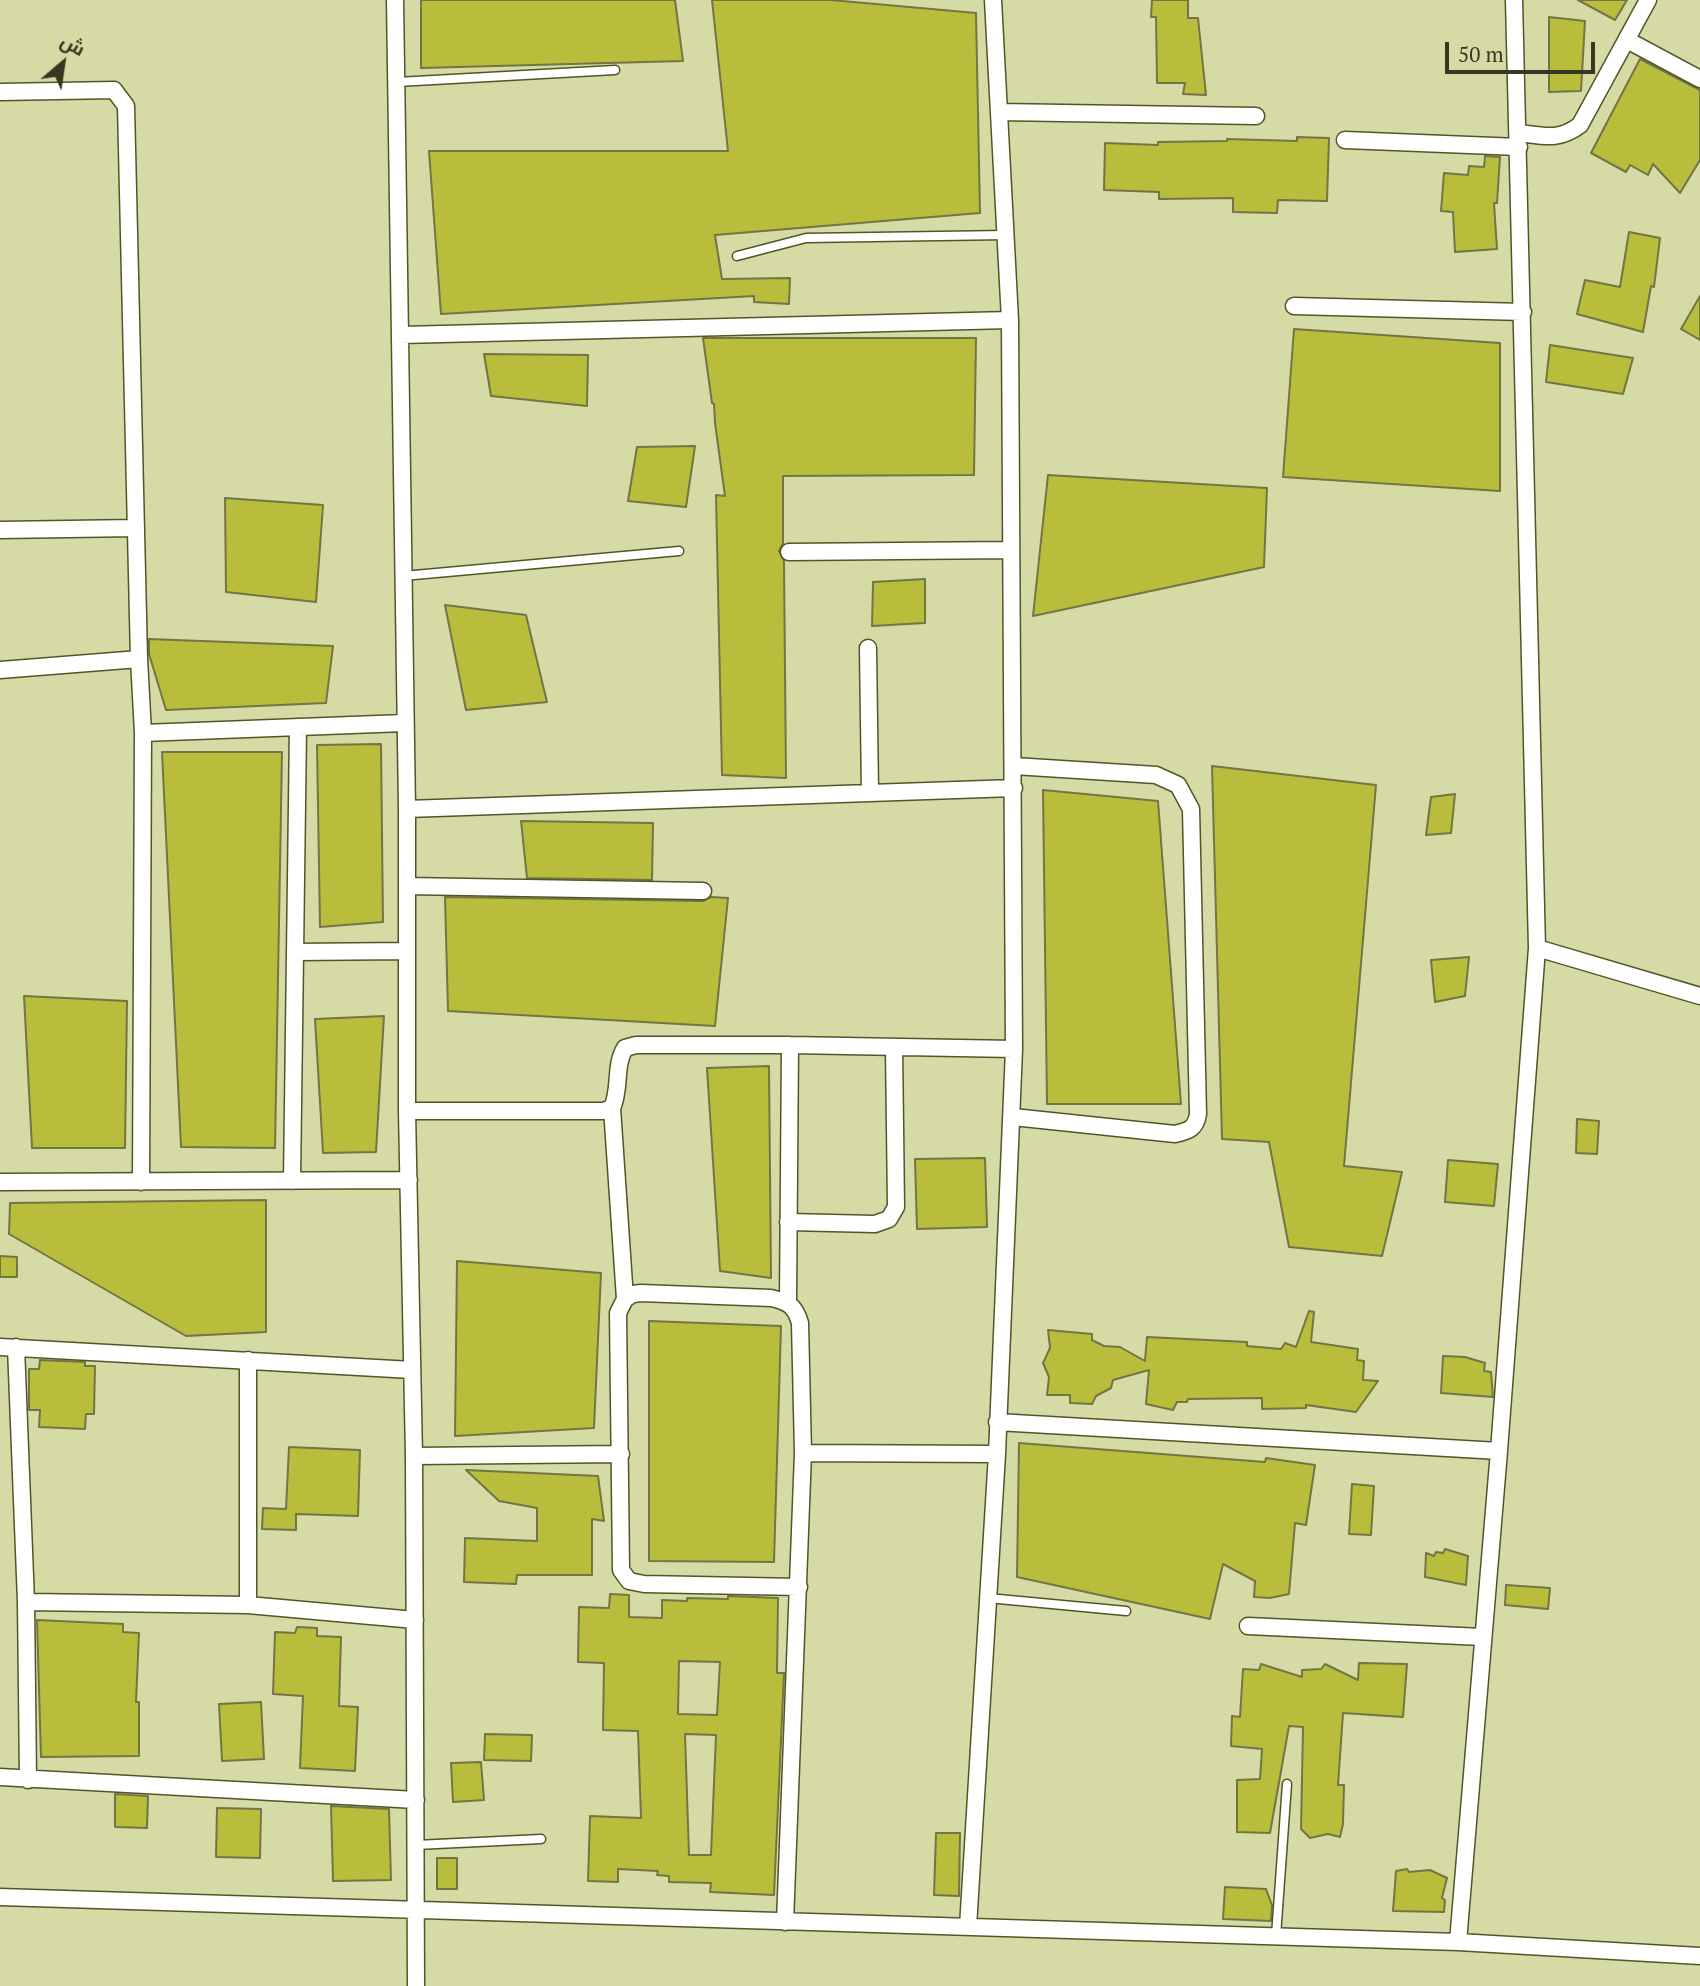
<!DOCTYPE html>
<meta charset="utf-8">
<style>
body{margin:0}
#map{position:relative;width:1700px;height:1986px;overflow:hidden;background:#d6dba6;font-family:"PT Serif",Cairo,serif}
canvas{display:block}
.north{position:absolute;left:28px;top:28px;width:70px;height:70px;-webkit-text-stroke:5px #d6dba6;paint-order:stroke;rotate:29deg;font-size:19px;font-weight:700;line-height:28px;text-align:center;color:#373823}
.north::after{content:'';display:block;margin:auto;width:24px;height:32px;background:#373823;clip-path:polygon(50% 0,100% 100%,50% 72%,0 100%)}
.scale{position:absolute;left:1445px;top:42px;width:150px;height:32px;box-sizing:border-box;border:4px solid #373823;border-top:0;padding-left:9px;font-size:21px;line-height:24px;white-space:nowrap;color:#373823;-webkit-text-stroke:5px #d6dba6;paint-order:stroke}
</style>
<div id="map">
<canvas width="1700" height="1986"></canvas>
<div class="north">ش</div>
<div class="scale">50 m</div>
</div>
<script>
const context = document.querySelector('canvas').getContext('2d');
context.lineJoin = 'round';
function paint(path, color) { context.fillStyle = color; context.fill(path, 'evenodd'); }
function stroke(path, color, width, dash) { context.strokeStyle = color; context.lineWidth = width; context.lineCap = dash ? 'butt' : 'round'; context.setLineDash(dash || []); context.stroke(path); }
const building = new Path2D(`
 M421 0H675L683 61 421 68Z
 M712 0H831L976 13 980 213 715 235 722 279 790 278 789 304 754 302V296L441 314 429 151H728Z
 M1152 0H1188V18H1198L1206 95 1183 94 1185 83H1157L1156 17H1151Z
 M1578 0H1627L1615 20Z
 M1549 17 1585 21 1581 91 1549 92Z
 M1640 59 1700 90V160L1680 193 1653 164 1648 175 1630 165 1626 172 1591 153Z
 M1297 137 1329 138 1327 201 1278 200 1277 213 1233 212V198L1159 199V192L1104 190 1105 143 1158 145V142L1227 141V139L1297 141Z
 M1485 156 1500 157 1497 203H1494L1497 249 1455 252 1453 212 1441 211 1444 173 1468 175 1469 166 1484 167Z
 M1629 232 1660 238 1654 287 1651 286 1643 332 1577 314 1585 280 1620 287Z
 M1700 296V340L1681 329Z
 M1294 329 1500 343V491L1283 477Z
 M703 338H976L974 475 783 476V543L779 551 784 561 786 778 722 775 716 495 725 496 715 423 714 404 712 403Z
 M1550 345 1633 358 1623 394 1546 382Z
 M484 354 588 355 587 406 491 396Z
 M695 446 686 507 628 501 637 447Z
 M1048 475 1267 488 1264 567 1033 616Z
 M225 498 323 505 316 602 226 592Z
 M925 579V623L872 626 873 582Z
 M445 605 526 615 547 702 466 710Z
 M149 639 333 646 326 703 166 710 149 654Z
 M381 744 383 922 320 927 317 745Z
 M162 752H282L275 1148 181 1147Z
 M1212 766 1376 785 1344 1166 1402 1172 1382 1256 1289 1247 1269 1142 1222 1139Z
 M1043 790 1158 801 1181 1104H1047Z
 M1455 794 1451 833 1426 835 1431 797Z
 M521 821 653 823 652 880 527 878Z
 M445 897 703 901 711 897 728 898 715 1026 448 1011Z
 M1469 957 1465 996 1435 1002 1431 960Z
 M24 996 127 1001 125 1148H32Z
 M384 1016 376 1152 323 1153 315 1019Z
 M769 1066 771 1278 720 1271 707 1068Z
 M1577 1119 1599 1121 1597 1154 1576 1153Z
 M985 1158 987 1227 917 1229 915 1159Z
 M1448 1160 1498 1164 1494 1206 1445 1202Z
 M266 1200V1332L186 1336 9 1234 10 1203Z
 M0 1256 17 1257V1277H0Z
 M457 1261 601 1273 594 1428 455 1436Z
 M1309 1311 1314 1312 1311 1342 1358 1349 1357 1360 1364 1361 1363 1380 1378 1381 1356 1412 1306 1405V1408L1262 1409V1398L1188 1399 1187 1402H1177L1173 1410 1146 1404 1149 1370 1113 1380 1111 1388 1096 1396 1092 1404 1070 1403V1395H1047L1049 1377 1043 1363 1050 1348 1048 1330 1092 1334V1340L1104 1346 1120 1347 1145 1361 1147 1337 1247 1342V1346L1281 1349 1285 1343 1296 1347Z
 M649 1321 781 1326 774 1562 649 1561Z
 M1443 1356 1465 1357 1485 1363 1484 1371 1491 1372 1493 1397 1441 1393Z
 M40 1360 85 1362V1366H95L94 1414H86L85 1429 39 1427 40 1410H29V1369H39Z
 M1019 1443 1265 1462 1266 1458 1315 1465 1306 1525 1295 1523 1289 1594 1270 1598 1254 1597 1255 1581 1223 1564 1210 1619 1017 1577Z
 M289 1447 360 1450 358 1516 296 1514V1530L262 1529 263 1508 286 1509Z
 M466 1470 598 1476 604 1521 592 1519V1575H517L516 1584 464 1582 465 1538 537 1541V1508L499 1501Z
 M1352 1484 1374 1486 1371 1535 1349 1534Z
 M1445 1549 1468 1556 1466 1585 1425 1577 1426 1553 1434 1556 1436 1552 1443 1553Z
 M1506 1585 1550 1588 1548 1609 1505 1605Z
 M610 1594 629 1595V1617L662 1618V1600L687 1601V1598L728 1599V1596L778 1598 777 1673H784L774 1895 710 1892 711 1883 669 1882V1876L657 1875 658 1871 618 1869V1882L588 1881 590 1816 641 1818 638 1731 603 1730 604 1663 578 1662 579 1607 609 1608ZM679 1661 720 1662 717 1715 678 1714ZM685 1734 716 1735 711 1855H689Z
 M37 1620 123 1624V1632L139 1633 136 1702H139V1756L41 1757Z
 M297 1627 317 1628V1636L341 1637 339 1706 358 1707 355 1771 300 1768 303 1696 273 1694 275 1632 295 1633Z
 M1359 1663 1407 1664 1403 1717 1343 1713 1338 1785H1344L1343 1824 1340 1837 1328 1834 1310 1838 1301 1829 1303 1727 1289 1726 1270 1833 1237 1832V1780L1260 1779 1262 1749 1231 1746 1232 1716 1240 1717 1243 1669 1259 1670 1261 1664 1302 1677V1670L1321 1669 1325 1664 1358 1680Z
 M261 1702 264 1759 222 1761 219 1704Z
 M485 1734 532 1735 531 1761 484 1760Z
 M481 1762 484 1800 453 1802 451 1763Z
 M115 1794 148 1796 147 1828 115 1827Z
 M331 1806 389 1809 391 1880 333 1881Z
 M217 1808 261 1809 260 1858 216 1857Z
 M936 1833H960L959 1896 934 1895Z
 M437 1858H457V1889H437Z
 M1407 1869 1409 1872 1430 1870 1447 1878 1442 1898 1445 1900 1444 1912 1393 1911 1396 1871Z
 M1225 1887 1266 1889 1272 1905 1271 1921 1223 1919Z`);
const lane = new Path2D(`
 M397 82 615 70
 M737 256 806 238 1006 235
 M403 576 679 551
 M988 1598 1126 1611
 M416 1845 541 1839
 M1276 1936 1287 1784`);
const street = new Path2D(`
 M395 0 407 809V1111L414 1456 416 1986
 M1627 40 1700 79
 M0 92 114 90 126 106 139 659
 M999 112 1256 116
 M1519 133C1544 136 1559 141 1580 125L1648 0
 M1345 140 1519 147
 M1294 306 1523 312
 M401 335 1010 320 993 0
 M0 530 136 528
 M789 552 1011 550
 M868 648 870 793
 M0 670 139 659 143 733 141 1182
 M143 733 404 723
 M407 809 1014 788
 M407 886 703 891
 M1537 948 1700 996
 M295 952 406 951
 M612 1108 625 1299 618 1313 621 1570 629 1581 644 1584 799 1587
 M407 1111H603L612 1108C621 1089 614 1066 625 1048L636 1045H790L1014 1049
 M1013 1117 1175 1134C1189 1131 1196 1128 1198 1114L1191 809 1178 785 1156 775 1014 766
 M292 1181 298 727
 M0 1182 409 1180
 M788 1222 875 1224 889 1219 896 1207 894 1047
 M625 1299 633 1294 641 1293 771 1298C789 1302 795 1306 800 1323L803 1453 785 1922
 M788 1302 790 1045
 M0 1347 412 1370
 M16 1347 26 1602 28 1780
 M997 1422 1499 1451
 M803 1453 997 1454 968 1927
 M997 1454 1014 1049 1010 320
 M414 1456 621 1454
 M26 1602 248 1605 415 1620
 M248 1605V1360
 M1248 1626 1482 1637
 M0 1777 416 1800
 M0 1897 1458 1942 1700 1956
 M1458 1942 1499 1451 1537 948 1514 0`);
paint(building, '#b8be3b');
stroke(building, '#727544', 2);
stroke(lane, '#525525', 11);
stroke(street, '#525525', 19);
stroke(lane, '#fff', 8);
stroke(street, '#fff', 16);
</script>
